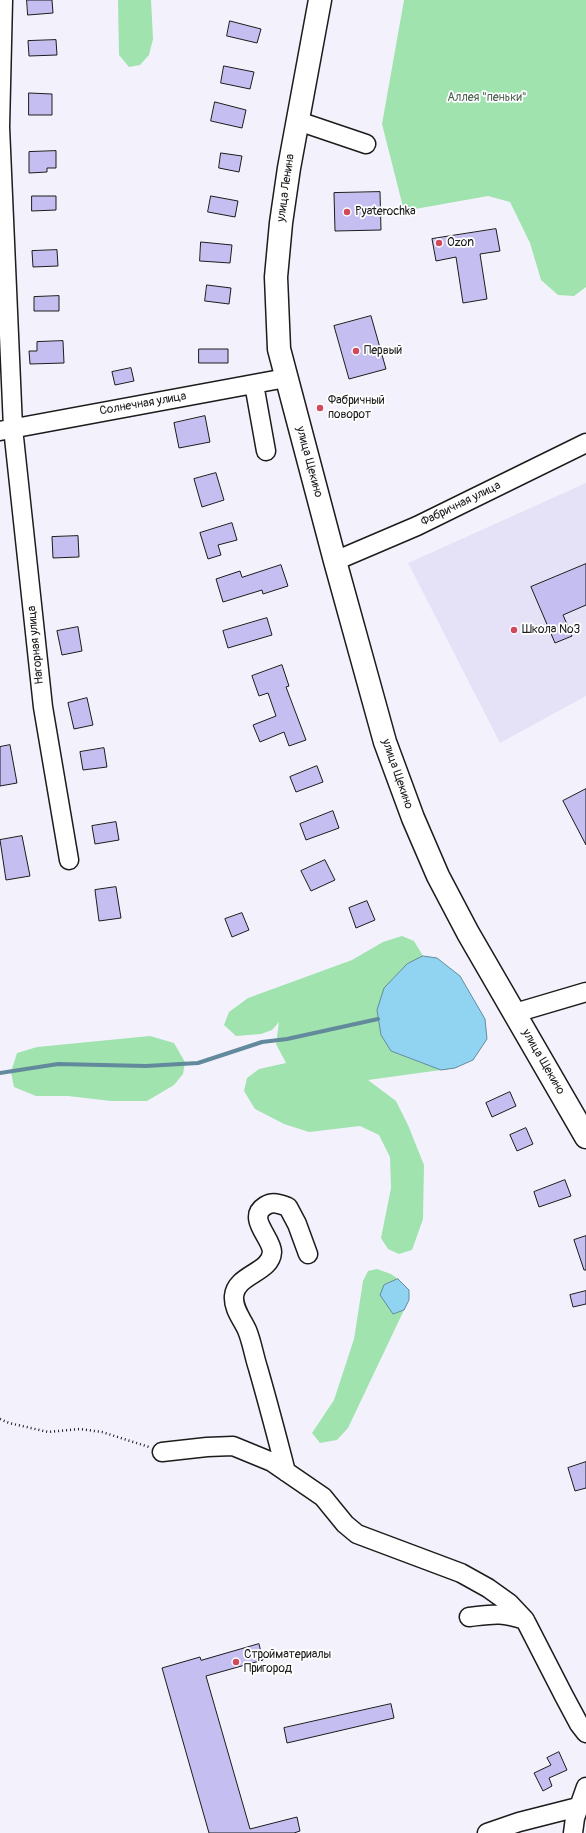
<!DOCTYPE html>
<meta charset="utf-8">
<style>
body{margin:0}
canvas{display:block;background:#f3f2fc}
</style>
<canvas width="586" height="1833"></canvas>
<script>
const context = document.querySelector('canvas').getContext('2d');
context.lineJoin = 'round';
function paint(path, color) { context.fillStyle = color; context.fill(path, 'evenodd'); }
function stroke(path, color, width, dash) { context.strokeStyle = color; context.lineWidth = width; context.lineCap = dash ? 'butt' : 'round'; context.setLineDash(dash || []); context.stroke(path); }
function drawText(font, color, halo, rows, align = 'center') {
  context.font = font + ' Pangolin,sans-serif'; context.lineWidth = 3.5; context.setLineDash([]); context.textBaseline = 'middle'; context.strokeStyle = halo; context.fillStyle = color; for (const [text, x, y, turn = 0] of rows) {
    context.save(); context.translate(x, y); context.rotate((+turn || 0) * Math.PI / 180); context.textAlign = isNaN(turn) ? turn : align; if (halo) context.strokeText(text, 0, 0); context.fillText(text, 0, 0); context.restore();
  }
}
const built = new Path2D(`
 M586 483V696L500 743 408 563Z`);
const green = new Path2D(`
 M118 0H151L153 39 149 55 140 65 129 67 119 55Z
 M404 0H586V287L574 296 558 295 541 280 530 243 510 202 488 196 404 211 382 124Z
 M402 936 414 941 423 956 407 964 377 1010 381 1035 391 1051 441 1070 368 1080 396 1101 408 1125 424 1165 423 1219 412 1250 399 1254 388 1249 381 1238 391 1188 390 1157 379 1135 360 1126 309 1132 284 1124 255 1109 244 1091 247 1078 259 1069 286 1063 276 1044 279 1022 272 1030 261 1034 236 1036 224 1025 229 1012 248 998 352 960 383 942Z
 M150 1036 174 1043 185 1062 183 1074 174 1085 147 1101H111L68 1096H36L14 1087 11 1072 17 1053 37 1047Z
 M377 1269 391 1274 398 1279 384 1285 393 1314 404 1310 348 1428 337 1440 320 1443 312 1433 334 1400 354 1339 363 1281 368 1271Z`);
const water = new Path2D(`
 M423 956 437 958 460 976 485 1019 487 1039 473 1060 455 1068 441 1070 391 1051 381 1035 377 1010 384 988 407 964Z
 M398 1279 409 1290V1300L404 1310 393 1314 380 1295 384 1285Z`);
const stream = new Path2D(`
 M0 1073 58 1064 146 1066 198 1063 262 1042 287 1039 378 1019`);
const building = new Path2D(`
 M27 0H52L53 13 28 15Z
 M230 21 261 29 257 43 227 36Z
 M56 40 57 55 29 56 28 41Z
 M224 66 254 72 250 89 221 83Z
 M29 93 52 94V115H29Z
 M215 102 246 110 242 128 211 121Z
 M56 151V168H47V172L29 173V152Z
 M221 153 242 156 239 172 219 168Z
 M380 192 381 230 335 231 334 193Z
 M32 196H56V210L32 211Z
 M211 196 238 201 235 217 208 212Z
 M496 229 500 251 480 254 487 299 463 303 456 257 436 261 432 239Z
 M201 242 232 245 230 263 200 261Z
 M57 250 58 266 33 267 32 251Z
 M207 285 231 288 229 304 205 301Z
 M59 296V311H34V297Z
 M371 316 386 369 349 379 334 326Z
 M63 341 64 363 30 364 29 351H37V342Z
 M199 349H228V363H199Z
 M131 368 134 381 115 385 112 372Z
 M205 416 210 442 179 448 174 423Z
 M216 473 224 500 202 507 194 479Z
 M232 523 237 540 218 545 221 555 208 559 200 533Z
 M78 536 79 557 53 558 52 537Z
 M586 564V605L563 615 572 636 555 643 531 587Z
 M281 565 288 586 263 594 262 590 223 602 216 579 240 571 242 577Z
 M267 618 272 635 228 648 223 631Z
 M78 627 82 651 62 655 57 631Z
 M282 665 289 686 286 687 306 740 289 746 284 732 260 742 253 725 276 716 268 693 259 696 252 676Z
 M87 698 93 725 74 729 68 703Z
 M10 745 17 783 0 786V747Z
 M104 748 107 767 83 770 80 752Z
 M317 766 323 782 296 792 290 777Z
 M586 789V845L563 801Z
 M333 811 339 828 306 840 300 824Z
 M116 822 119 840 95 844 92 826Z
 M22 836 30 876 6 880 0 840Z
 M325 860 335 880 311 891 301 871Z
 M116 887 121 918 99 921 95 890Z
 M367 901 375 920 356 928 349 908Z
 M242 913 249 930 232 937 225 919Z
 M510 1092 516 1106 492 1117 486 1103Z
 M526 1128 533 1144 517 1151 510 1135Z
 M565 1180 571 1196 539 1207 534 1192Z
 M586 1236V1270H584L574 1240Z
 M586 1291V1304L573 1307 570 1295Z
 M586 1462V1488L575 1491 568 1468Z
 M259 1644 263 1660 206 1676 250 1829 297 1817 300 1831 294 1833H209L162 1668 200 1657 201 1660Z
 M391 1704 394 1718 287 1743 284 1728Z
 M559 1752 567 1770 549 1778 552 1786 543 1791 534 1773 551 1765 547 1758Z`);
const path = new Path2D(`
 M0 1419 9 1423 48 1432 80 1429 102 1432 149 1447`);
const minor = new Path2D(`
 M3 0 0 127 13 428 43 707 69 860
 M298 121 366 144
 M254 384 266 451
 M0 431 286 378
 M335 561 417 526 586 443
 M515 1013 586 992
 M162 1452 207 1447 233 1446 272 1462 323 1497 345 1524 357 1534 461 1573 488 1588 509 1603 525 1620
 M286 1472C277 1437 268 1403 258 1368 254 1356 252 1342 247 1330 242 1319 233 1309 234 1296 236 1274 271 1273 272 1252 272 1238 246 1218 265 1206 273 1201 280 1204 288 1207L297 1224 308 1254
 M469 1617C494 1614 501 1612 525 1620L564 1696 579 1724 586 1733
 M487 1833 519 1822 578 1807
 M573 1833 575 1818 586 1787`);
const major = new Path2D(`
 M320 0 289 168 281 223 276 277 279 349 335 561 385 742 413 818 438 876 468 933 586 1137`);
const markers = [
 [347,212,4,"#d1495b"],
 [439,243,4,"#d1495b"],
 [356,351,4,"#d1495b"],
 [320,408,4,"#d1495b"],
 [514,630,4,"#d1495b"],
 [236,1662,4,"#d1495b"]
];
const parkNames = [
 ["Аллея \"пеньки\"",487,98]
];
const streetNames = [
 ["улица Ленина",286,188,-82],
 ["Солнечная улица",143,404,-10],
 ["улица Щекино",309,462,75],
 ["Фабричная улица",461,504,-26],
 ["Нагорная улица",36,645,-96],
 ["улица Щекино",397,774,71],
 ["улица Щекино",543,1062,60]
];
const poiNames = [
 ["Pyaterochka",355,212],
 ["Ozon",447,243],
 ["Первый",364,351],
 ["Фабричный",328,401],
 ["поворот",328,415],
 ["Школа №3",522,630],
 ["Стройматериалы",244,1655],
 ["Пригород",244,1669]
];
paint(built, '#e5e2f8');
paint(green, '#a0e3ae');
paint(water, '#90d4f2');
stroke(water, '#628a9c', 1);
stroke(stream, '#628a9c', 4);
paint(building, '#c5bef0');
stroke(building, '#1c1c1c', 1);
stroke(minor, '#1c1c1c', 21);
stroke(major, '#1c1c1c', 25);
stroke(path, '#1c1c1c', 2.5, [1, 3]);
stroke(minor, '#fff', 18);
stroke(major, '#fff', 22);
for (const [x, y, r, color] of markers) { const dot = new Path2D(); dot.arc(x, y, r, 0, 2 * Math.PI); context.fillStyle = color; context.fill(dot); stroke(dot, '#fff', 1.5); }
drawText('12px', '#4a624f', '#fff', parkNames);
drawText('12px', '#1c1c1c', '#fff', streetNames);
drawText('12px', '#1c1c1c', '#fff', poiNames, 'left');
</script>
